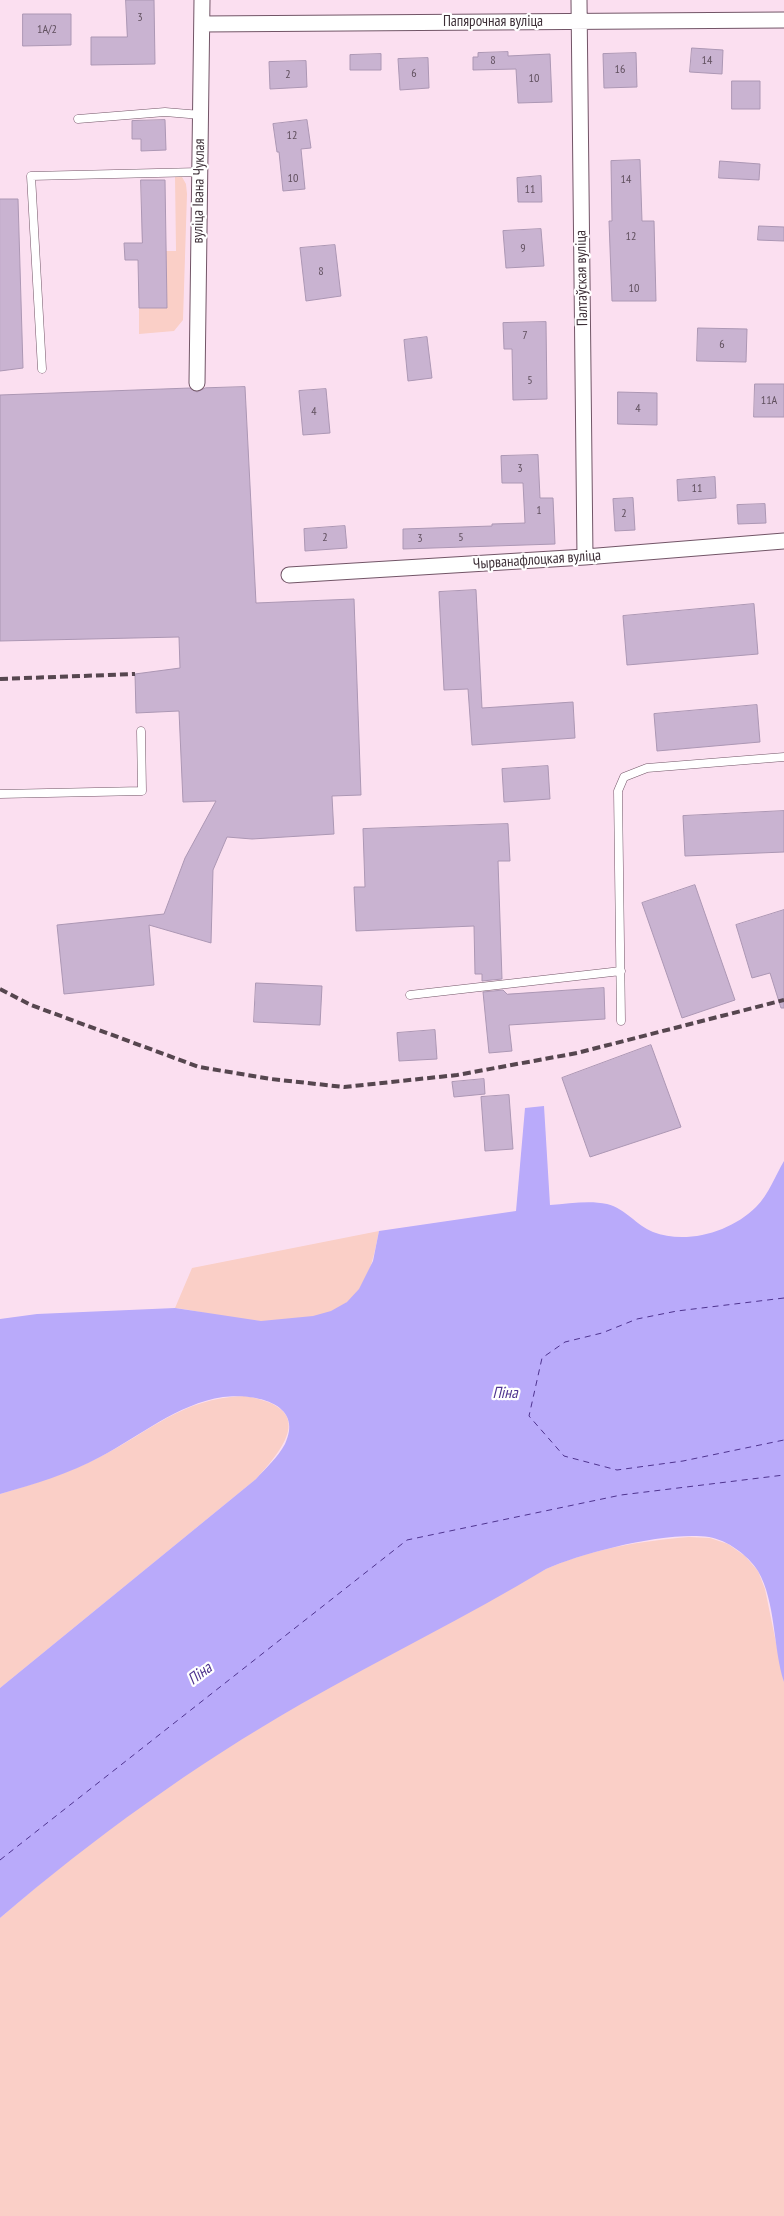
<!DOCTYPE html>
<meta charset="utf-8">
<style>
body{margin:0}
canvas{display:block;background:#fbdff0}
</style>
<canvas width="784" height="2216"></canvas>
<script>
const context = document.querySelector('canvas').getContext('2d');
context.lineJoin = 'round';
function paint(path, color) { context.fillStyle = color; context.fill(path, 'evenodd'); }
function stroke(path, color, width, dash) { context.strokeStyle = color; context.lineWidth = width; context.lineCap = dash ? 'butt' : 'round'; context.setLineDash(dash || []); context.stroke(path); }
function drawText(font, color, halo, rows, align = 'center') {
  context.font = font + ' "PT Sans Narrow",sans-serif'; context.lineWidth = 4.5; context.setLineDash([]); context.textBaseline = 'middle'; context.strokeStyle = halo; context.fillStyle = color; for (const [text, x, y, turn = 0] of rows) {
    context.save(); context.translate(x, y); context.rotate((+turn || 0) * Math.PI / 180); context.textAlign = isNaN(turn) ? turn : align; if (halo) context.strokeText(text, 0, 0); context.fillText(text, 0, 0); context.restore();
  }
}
const green = new Path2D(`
 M175 176 182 177 186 184 187 194 183 320 174 331 139 334V308L167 307 166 251H176Z
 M379 1231C375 1251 371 1272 360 1289 335 1324 277 1324 239 1319 217 1317 196 1310 175 1308L192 1268Z
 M244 1396C313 1407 290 1442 256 1479L0 1688V1494C33 1484 66 1474 98 1458 150 1432 181 1398 244 1396Z
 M689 1537 710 1538 728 1544 745 1556 758 1571 765 1589 784 1682V2216H0V1918C47 1878 94 1838 145 1802 271 1713 411 1643 546 1569 591 1549 640 1541 689 1537Z`);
const water = new Path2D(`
 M544 1106 550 1205C569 1204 588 1200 607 1204 626 1209 636 1225 653 1232 686 1245 731 1232 756 1207 769 1194 775 1176 784 1161V1682C773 1648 776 1602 758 1571 748 1555 727 1540 709 1537 667 1531 584 1552 546 1569 466 1617 382 1658 301 1704 193 1766 95 1837 0 1918V1688L256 1479C266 1468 278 1457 285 1444 305 1402 252 1393 223 1397 177 1404 140 1436 100 1457 69 1474 34 1484 0 1494V1319L37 1314 175 1308 261 1321 313 1316 331 1311 347 1302 359 1289 373 1261 379 1231 516 1211 525 1108Z`);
const ferry = new Path2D(`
 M784 1298 677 1311 637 1319 602 1333 565 1342 542 1358 529 1416 564 1456 617 1470 683 1461 784 1440
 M0 1860 407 1540 621 1495 784 1475`);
const building = new Path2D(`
 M126 0H154L155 64 91 65V37H127Z
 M23 14H71V45L23 46Z
 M692 48 723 50 722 74 690 72Z
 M508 52V56L550 54 552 102 518 103 516 69 473 70V57H478V53Z
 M636 53 637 87 604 88 603 54Z
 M381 54V70H350V55Z
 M428 58 429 88 400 90 398 59Z
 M306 61 307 87 270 89 269 62Z
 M732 81H760V109H732Z
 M165 120 166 150 141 151V139H132V121Z
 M307 120 311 148 301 149 305 189 283 191 279 152H277L273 124Z
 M640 160 642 221H654L656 301H612L609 221H612L611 161Z
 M720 161 760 164 759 180 719 178Z
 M541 176 542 202H518L517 178Z
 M141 180H165L167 308H139L138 260H125L124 243H142Z
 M0 199H18L23 368 0 371Z
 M759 226 784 227V241L758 240Z
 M541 229 544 266 506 268 503 231Z
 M335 245 341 296 306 301 300 248Z
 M546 322 547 399 513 400 512 349H504L503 323Z
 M698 328 747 329 746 362 697 361Z
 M427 337 432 378 408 381 404 340Z
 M755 384H784V417H754Z
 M245 387 256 603 354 599 361 795 332 796 334 834 252 839 227 837 213 870 211 943 149 925 154 985 64 994 57 925 164 914 185 858 216 801 183 802 179 711 136 713 135 674 180 668 179 637 0 641V395L190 388 197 392 205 388Z
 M326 389 330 433 303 435 299 391Z
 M618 392 657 393V425L618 424Z
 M538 455 540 498H553L555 544 403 549V529L492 526V524L525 523 523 483H502L501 456Z
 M715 477 716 498 678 501 677 480Z
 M633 498 635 530 615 531 613 499Z
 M765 504 766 523 738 524 737 505Z
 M345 526 347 548 305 551 304 529Z
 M476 590 482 708 573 702 575 738 472 745 468 689 444 690 439 592Z
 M754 604 758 654 627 665 623 616Z
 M757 705 760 742 657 751 654 714Z
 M548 766 550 799 504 802 502 769Z
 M784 811V852L685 856 683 816Z
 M508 824 510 861H498L502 979 482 981V974H475L474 926 356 931 354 887H365L363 829Z
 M695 885 735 1000 682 1018 642 903Z
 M784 910V1008H781L770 973 752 978 736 925Z
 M256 983 322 986 320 1025 254 1022Z
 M604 988 605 1019 509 1025 512 1051 489 1053 483 992 503 990 507 994Z
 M435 1030 437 1059 399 1061 397 1033Z
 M651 1045 681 1127 590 1157 562 1078Z
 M484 1079 485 1094 454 1097 452 1082Z
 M509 1095 513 1149 485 1151 481 1097Z`);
const service = new Path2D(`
 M78 119 165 112 201 115
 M42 369 31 176 199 172
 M0 794 142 791 141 731
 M410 995 621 971
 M621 1021 618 791 624 777 647 768 784 757`);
const minor = new Path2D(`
 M579 0 585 557
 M202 24 784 20
 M197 383 202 0
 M289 575 585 557 784 541`);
const rail = new Path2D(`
 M0 679 135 674
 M0 989 31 1005 199 1067 271 1079 344 1087 457 1075 577 1053 784 1000`);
const numberNames = [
 ["3",140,18],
 ["1А/2",47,30],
 ["8",493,61],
 ["14",707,61],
 ["16",620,70],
 ["6",414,74],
 ["2",288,75],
 ["10",534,79],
 ["12",292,136],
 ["10",293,179],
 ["14",626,180],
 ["11",530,190],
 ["12",631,237],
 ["9",523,249],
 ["8",321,272],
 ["10",634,289],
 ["7",525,336],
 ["6",722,345],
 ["5",530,381],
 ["11А",769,401],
 ["4",638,409],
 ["4",314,412],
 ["3",520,469],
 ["11",697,489],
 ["1",539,511],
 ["2",624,514],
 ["2",325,538],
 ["5",461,538],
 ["3",420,539]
];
const streetNames = [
 ["Папярочная вуліца",493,22],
 ["вуліца Івана Чуклая",199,191,-89],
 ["Палтаўская вуліца",582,278,-91],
 ["Чырванафлоцкая вуліца",537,560,-4]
];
const waterNames = [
 ["Піна",505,1393],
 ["Піна",200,1674,-37]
];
paint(green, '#facfc7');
paint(water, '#b9aafa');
stroke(ferry, '#4f348f', 1, [6, 5]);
paint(building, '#c9b3d1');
stroke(building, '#ac97b4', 1);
stroke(service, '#725567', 9);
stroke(minor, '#725567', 17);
stroke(service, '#fff', 8);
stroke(minor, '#fff', 15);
stroke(rail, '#56464f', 4, [8, 4]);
drawText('12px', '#60505e', null, numberNames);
drawText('15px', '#3d2f37', '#fff', streetNames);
drawText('italic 16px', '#4f348f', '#fff', waterNames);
</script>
